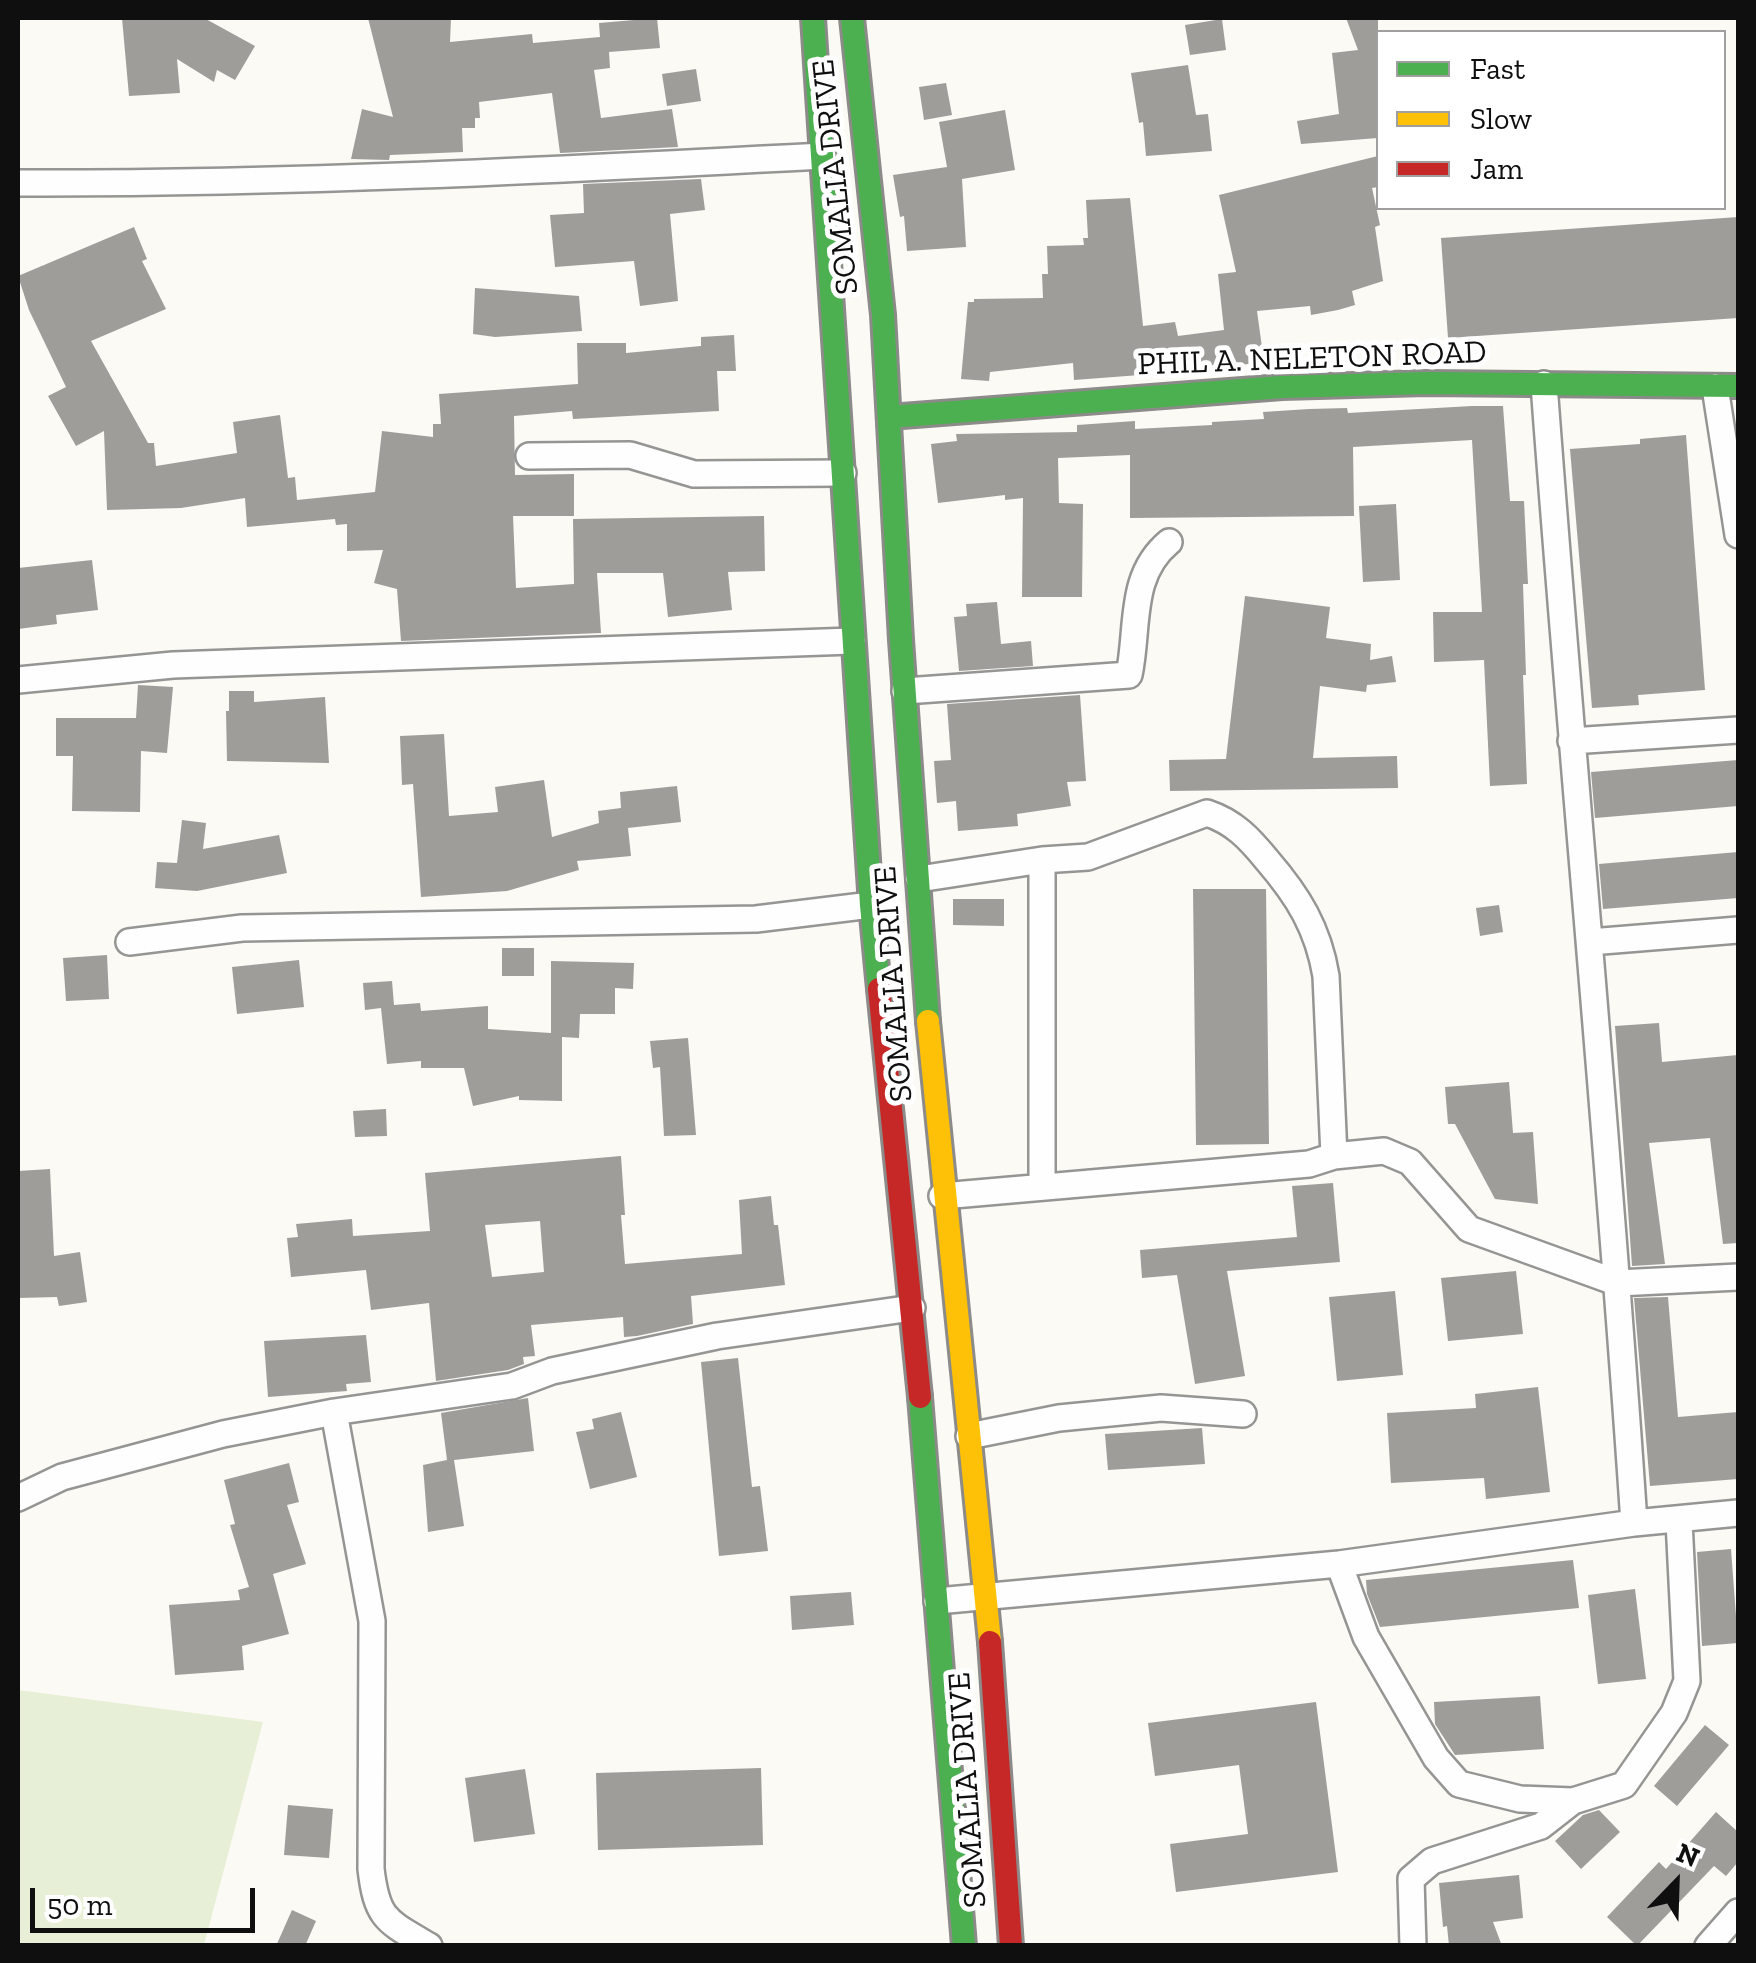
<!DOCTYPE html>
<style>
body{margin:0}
#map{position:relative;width:1756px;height:1963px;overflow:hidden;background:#fbfaf5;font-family:"Zilla Slab",serif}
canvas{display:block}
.frame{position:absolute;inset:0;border:20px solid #0f0f0f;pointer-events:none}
.legend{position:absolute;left:1376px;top:30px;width:350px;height:180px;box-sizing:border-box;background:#fff;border:2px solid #9f9f9f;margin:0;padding:12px 18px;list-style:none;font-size:30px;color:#0f0f0f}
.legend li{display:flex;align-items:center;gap:20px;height:50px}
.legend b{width:50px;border:2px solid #9f9f9f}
.north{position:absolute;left:1626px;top:1833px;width:100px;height:100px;-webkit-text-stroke:8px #fff;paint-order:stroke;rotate:23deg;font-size:28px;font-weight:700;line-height:40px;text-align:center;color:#0f0f0f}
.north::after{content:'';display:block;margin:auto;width:35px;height:45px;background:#0f0f0f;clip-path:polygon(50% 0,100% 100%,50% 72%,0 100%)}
.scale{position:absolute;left:30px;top:1888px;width:225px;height:45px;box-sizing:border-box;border:5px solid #0f0f0f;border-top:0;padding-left:12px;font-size:30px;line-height:35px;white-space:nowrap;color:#0f0f0f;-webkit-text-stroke:8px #fff;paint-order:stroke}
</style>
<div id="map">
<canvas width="1756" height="1963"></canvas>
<div class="frame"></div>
<ul class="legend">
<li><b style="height:12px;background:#4caf50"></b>Fast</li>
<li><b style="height:12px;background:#ffc107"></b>Slow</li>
<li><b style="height:12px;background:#c62828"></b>Jam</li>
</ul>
<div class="north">N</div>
<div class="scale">50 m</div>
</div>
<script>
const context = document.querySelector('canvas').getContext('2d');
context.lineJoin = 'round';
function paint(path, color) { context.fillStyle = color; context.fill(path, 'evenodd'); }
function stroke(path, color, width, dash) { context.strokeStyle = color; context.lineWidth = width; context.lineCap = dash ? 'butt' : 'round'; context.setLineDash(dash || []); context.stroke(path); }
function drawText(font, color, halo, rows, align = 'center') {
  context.font = font + ' "Zilla Slab",serif'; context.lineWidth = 10; context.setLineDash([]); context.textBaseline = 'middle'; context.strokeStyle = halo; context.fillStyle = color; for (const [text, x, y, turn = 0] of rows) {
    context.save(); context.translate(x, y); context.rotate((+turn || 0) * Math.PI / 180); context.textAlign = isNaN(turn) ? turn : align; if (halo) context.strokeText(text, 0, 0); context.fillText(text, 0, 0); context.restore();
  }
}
const green = new Path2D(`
 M18 1690 263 1722 204 1945H18Z`);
const building = new Path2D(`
 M122 18H204L255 46 235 80 217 70 214 82 177 59 180 93 129 96Z
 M368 18H451L450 42 532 34 533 43 600 37 599 23 657 18 660 48 609 52 610 68 594 70 601 118 672 109 678 147 560 153 552 93 479 102 480 118H475V128H462L463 152 390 155 389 160 351 159 362 109 393 117Z
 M1346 18H1378V138L1301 144 1297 121 1339 114 1332 53 1358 50Z
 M1222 19 1226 50 1190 55 1185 25Z
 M1188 65 1196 115 1208 114 1212 151 1146 156 1143 122 1139 123 1131 73Z
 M696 69 701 101 667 106 662 74Z
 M946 83 952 115 924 120 919 87Z
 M1005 110 1015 170 962 179 966 247 907 251 904 216 900 217 893 175 947 167 939 122Z
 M1378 156V187L1372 188 1380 225 1375 227 1383 281 1352 291 1355 305 1338 310 1311 315 1310 306 1257 311 1264 362 1193 371 1074 380 1073 363 990 372 989 381 961 379 968 302H974V299L1043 298 1042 274H1048L1047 246 1084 245 1083 238H1088L1086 200 1130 198 1143 326 1175 322 1178 336 1224 330 1218 274 1236 272 1219 195Z
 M701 179 705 210 670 214 678 301 640 306 634 261 555 267 550 215 584 213 583 184Z
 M1738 217V318L1448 338 1441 238Z
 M134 227 147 259 142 261 166 309 91 341 148 443H154L156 466 237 453 233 422 280 415 288 478 295 477 297 500 375 492 382 431 433 437V424H441L439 394 578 384 577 343H626V353L701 346V337L734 335 736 371H717L719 411 573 419 572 411 514 416 515 475 574 474V516H513L516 588 574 584 573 519 764 516 765 571 728 572 732 610 668 617 663 573H597L601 633 401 641 397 589 374 583 383 550 347 551V524L336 525 335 519 247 527 245 498 181 508 107 510 104 431 76 446 48 396 66 387 29 310 18 276Z
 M475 288 579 296 582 331 495 337 473 334Z
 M1472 406H1503L1510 501H1524L1528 584H1523L1526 675H1523L1527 784 1490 786 1484 660 1434 662 1433 612H1482L1472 440 1353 447 1354 516 1130 518V455L1058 458 1059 503 1083 504 1082 597H1022L1023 498 1005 500V495L938 503 931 444 957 441 956 434 1077 432V425L1135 421V429L1212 425V422L1264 419 1263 412 1309 409 1347 408 1348 413Z
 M1686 435 1705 690 1638 695 1639 705 1592 708 1570 449 1640 444V439Z
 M1396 504 1400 580 1363 582 1359 506Z
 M92 560 98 610 56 615 57 624 18 629V568Z
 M1245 596 1330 607 1326 638 1371 644 1370 660 1392 656 1396 682 1367 685 1366 692 1320 686 1313 758 1397 756 1398 788 1170 791 1169 760 1226 759Z
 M997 602 1001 644 1031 641 1033 666 959 671 954 617 967 616 966 604Z
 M138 685 173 687 167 753 141 751 140 812 72 811 73 756H56V718H136Z
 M229 691H254V702L325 697 329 763 227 761 226 711H229Z
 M1080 695 1086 781 1067 782 1071 806 1017 814 1018 826 958 831 956 801 937 803 934 761 951 760 947 704Z
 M444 734 449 816 498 812 495 787 544 780 552 837 599 823 598 811 621 808 620 792 677 786 681 822 628 828 631 856 577 861 579 870 507 891 421 897 413 784 402 785 400 736Z
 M1738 760V806L1595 818 1591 772Z
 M182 820 206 823 203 849 279 835 287 873 197 891 155 888 157 862 177 863Z
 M1738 852V898L1603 909 1599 864Z
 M1193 889H1266L1269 1144 1196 1145Z
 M953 899H1004V926L953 925Z
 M1499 905 1503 932 1480 936 1476 908Z
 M502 948H534V976H502Z
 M107 955 109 999 66 1001 63 958Z
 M299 960 304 1007 237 1014 232 967Z
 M551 961 634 963 633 989 615 988V1014H580L579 1038 562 1037V1101L519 1100V1096L473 1106 464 1068H421V1061L387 1064 381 1008 365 1010 363 983 392 981 394 1005 420 1003 421 1011 488 1006V1029L551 1033Z
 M1659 1023 1662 1062 1738 1055V1243L1723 1244 1710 1138 1649 1143 1665 1264 1632 1266 1615 1026Z
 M688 1038 696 1135 664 1136 660 1067 653 1068 650 1041Z
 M1509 1082 1513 1133 1533 1132 1538 1204 1495 1199 1455 1124H1448L1445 1087Z
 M386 1109 387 1136 355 1137 353 1111Z
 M621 1156 625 1215H621L625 1264 742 1254 739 1200 771 1196 774 1225H778L785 1285 691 1296 693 1324 637 1336 624 1337 623 1317 531 1325 535 1356 523 1357 524 1364 508 1370 436 1381 429 1303 371 1310 366 1270 291 1277 287 1238 298 1237 296 1224 352 1219 353 1236 430 1231 425 1173ZM540 1221 544 1272 492 1277 485 1225Z
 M50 1169 54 1256 80 1252 87 1302 59 1306 57 1297 18 1298V1171Z
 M1333 1183 1340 1262 1227 1271 1245 1376 1195 1384 1177 1275 1142 1278 1140 1250 1297 1237 1292 1186Z
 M1516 1271 1523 1334 1448 1341 1441 1278Z
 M1395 1291 1403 1375 1337 1381 1329 1297Z
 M1668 1297 1678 1417 1738 1412V1479L1650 1486 1634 1298Z
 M366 1335 371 1382 346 1384 347 1391 268 1397 264 1341Z
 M738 1358 752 1487 760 1486 768 1551 719 1556 701 1362Z
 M1538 1387 1550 1492 1486 1499 1484 1478 1391 1483 1387 1413 1476 1408 1475 1394Z
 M528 1398 534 1451 454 1460 464 1526 428 1532 423 1465 447 1460 441 1413Z
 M621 1412 637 1477 590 1489 576 1432 594 1429 592 1419Z
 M1202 1428 1205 1464 1108 1470 1105 1434Z
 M289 1463 299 1502 287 1505 306 1564 273 1574 289 1634 242 1646 244 1670 175 1675 169 1605 240 1600 238 1590 249 1587 230 1525 235 1524 224 1480Z
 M1731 1549 1738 1643 1702 1646 1697 1552Z
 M1573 1560 1579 1608 1380 1627 1367 1594 1366 1580Z
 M1635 1589 1646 1679 1598 1684 1588 1595Z
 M851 1592 854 1625 792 1630 790 1596Z
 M1540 1696 1544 1749 1455 1755 1435 1724 1434 1702Z
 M1316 1702 1338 1872 1176 1892 1170 1844 1248 1834 1239 1765 1155 1776 1148 1723Z
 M1705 1725 1729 1745 1677 1806 1654 1786Z
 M761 1768 763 1845 598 1850 596 1773Z
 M525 1769 535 1834 474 1842 465 1778Z
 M288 1805 333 1809 329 1858 284 1855Z
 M1599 1810 1620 1832 1581 1869 1555 1841 1583 1815Z
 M1716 1812 1738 1832V1862L1726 1876 1714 1866 1637 1946 1607 1917 1659 1862 1666 1869Z
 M1519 1875 1523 1918 1493 1922 1502 1946H1449L1447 1926 1443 1927 1439 1883Z
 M292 1910 316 1921 305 1946H276Z`);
const street = new Path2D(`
 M18 183C287 184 555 170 823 156
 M1544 384C1572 764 1609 1143 1634 1523
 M1715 387 1738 535
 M529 456 630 455 694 474 843 473
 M18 680 173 665 852 641
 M905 691 1129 675C1139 628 1128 576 1169 542
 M1571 741 1738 730
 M919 879 1042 860 1088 857 1207 813C1234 822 1249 838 1267 860 1298 896 1318 928 1326 976L1334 1156
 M129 942 242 928 756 919 871 905
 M1590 942 1738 930
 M1042 1187V860
 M942 1196 1309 1164 1334 1156 1384 1151 1410 1162 1469 1229 1618 1283 1738 1277
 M334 1412 372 1621 371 1869C377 1920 387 1921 429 1946
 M969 1436 1059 1418 1161 1408 1243 1414
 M18 1498 62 1477 223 1434 334 1412 512 1386 552 1371 717 1336 912 1308
 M1339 1564 1366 1637 1436 1758 1459 1784 1520 1799 1573 1801 1624 1785 1674 1713 1687 1681 1679 1521
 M937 1601 1339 1564 1634 1523 1738 1513
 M1413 1946 1411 1879 1432 1861 1541 1826 1573 1801
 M1708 1946 1738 1912`);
const fast = new Path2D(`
 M813 18 871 905 879 989
 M852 18 883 315 901 640 928 1021
 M889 417 1282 387 1426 383 1738 386
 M920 1397 964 1946`);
const slow = new Path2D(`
 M928 1021 990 1642`);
const jam = new Path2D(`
 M879 989 920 1397
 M990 1642 1011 1946`);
const streetNames = [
 ["SOMALIA DRIVE",836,177,-96],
 ["PHIL A. NELETON ROAD",1312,359,-2],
 ["SOMALIA DRIVE",894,984,-94],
 ["SOMALIA DRIVE",968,1790,-94]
];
paint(green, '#e7f0d6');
paint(building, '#9f9d9a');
stroke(street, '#959593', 30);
stroke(fast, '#8c8b89', 28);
stroke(slow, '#8c8b89', 28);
stroke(jam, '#8c8b89', 28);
stroke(street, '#fefefe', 25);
stroke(fast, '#4caf50', 22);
stroke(slow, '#ffc107', 22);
stroke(jam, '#c62828', 22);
drawText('32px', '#0f0f0f', '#fff', streetNames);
</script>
